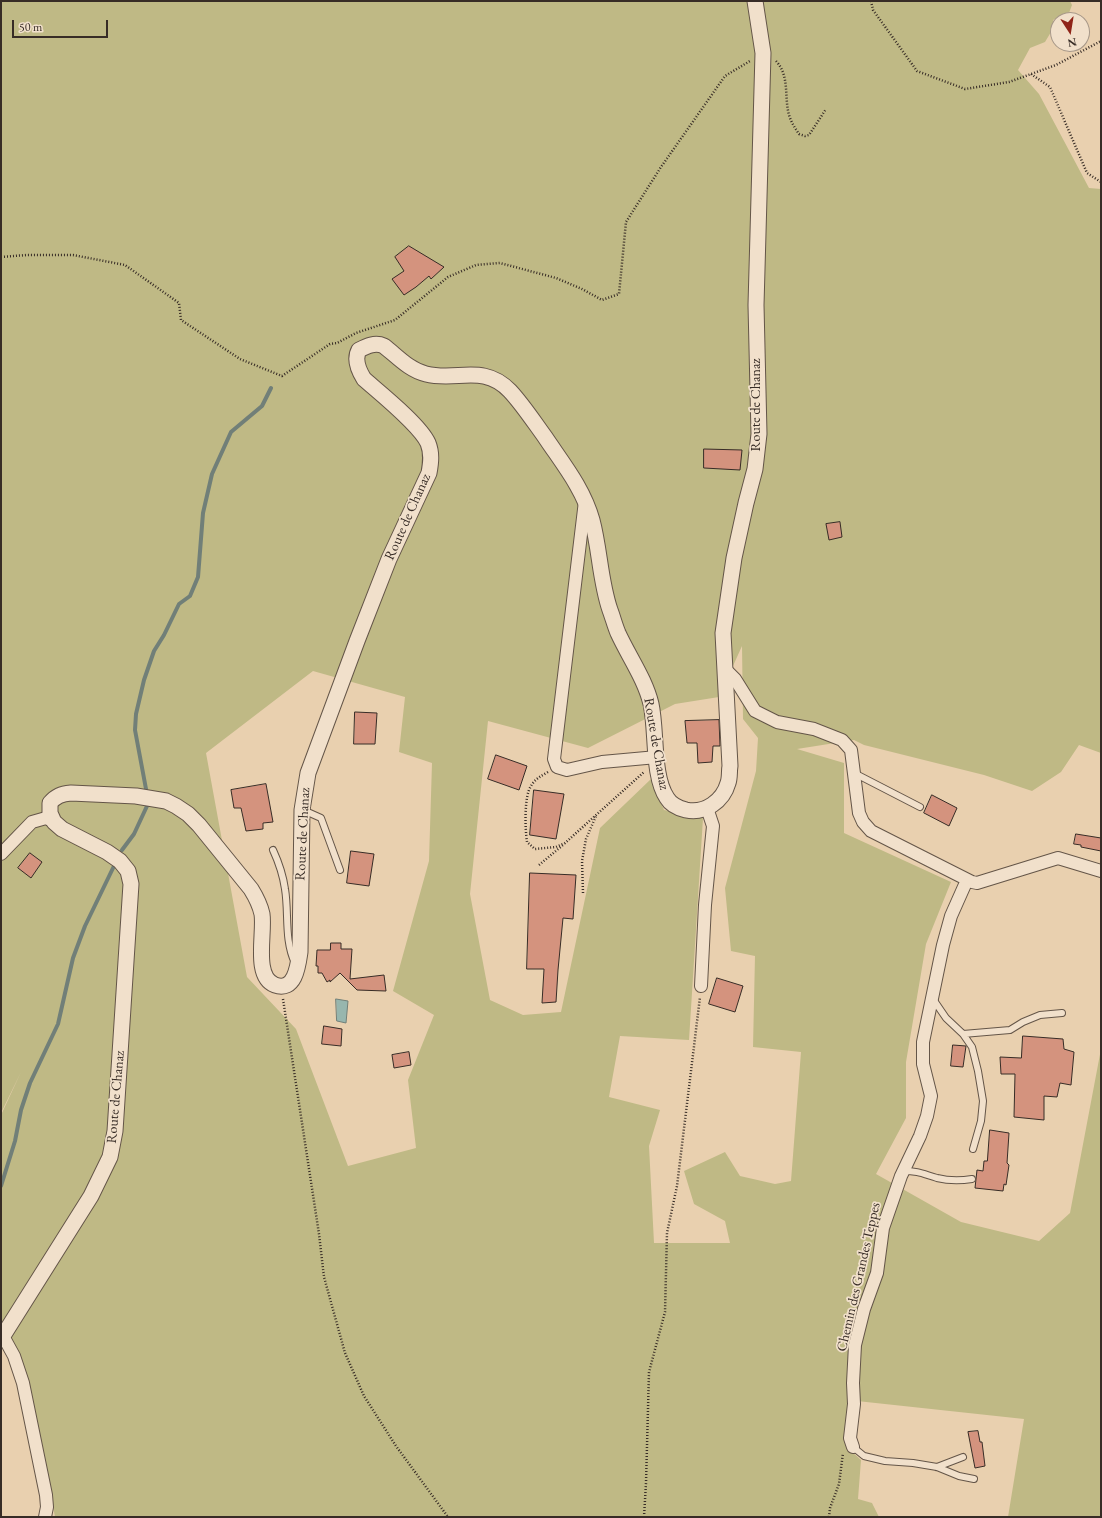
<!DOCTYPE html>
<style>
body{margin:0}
#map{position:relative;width:1102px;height:1518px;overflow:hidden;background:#e9d0af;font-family:"EB Garamond",serif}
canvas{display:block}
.frame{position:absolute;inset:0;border:2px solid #372c26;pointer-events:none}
.north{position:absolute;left:1050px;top:12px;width:40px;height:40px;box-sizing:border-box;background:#f1e0cb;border:1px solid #a79889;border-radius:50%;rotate:168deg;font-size:11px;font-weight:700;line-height:16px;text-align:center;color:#372c26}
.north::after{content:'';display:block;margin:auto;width:14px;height:18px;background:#8f2418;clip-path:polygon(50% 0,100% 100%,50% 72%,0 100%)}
.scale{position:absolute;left:12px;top:20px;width:96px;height:18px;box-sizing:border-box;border:2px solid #372c26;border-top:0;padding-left:5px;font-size:12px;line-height:14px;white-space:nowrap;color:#372c26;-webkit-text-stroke:3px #f1e0cb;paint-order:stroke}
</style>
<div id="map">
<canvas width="1102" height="1518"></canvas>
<div class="frame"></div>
<div class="north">N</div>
<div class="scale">50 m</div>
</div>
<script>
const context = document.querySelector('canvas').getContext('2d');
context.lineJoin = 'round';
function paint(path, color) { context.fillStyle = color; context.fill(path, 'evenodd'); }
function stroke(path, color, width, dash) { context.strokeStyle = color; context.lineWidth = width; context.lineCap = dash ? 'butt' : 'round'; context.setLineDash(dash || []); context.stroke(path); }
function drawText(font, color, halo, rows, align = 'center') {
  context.font = font + ' "EB Garamond",serif'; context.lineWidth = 3.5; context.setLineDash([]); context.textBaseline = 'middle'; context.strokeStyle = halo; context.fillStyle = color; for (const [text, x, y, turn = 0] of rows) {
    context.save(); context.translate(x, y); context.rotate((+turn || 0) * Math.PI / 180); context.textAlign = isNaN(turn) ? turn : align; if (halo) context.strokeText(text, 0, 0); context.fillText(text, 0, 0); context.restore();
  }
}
const green = new Path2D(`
 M1 1H1070L1072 5 1069 13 1053 20 1054 27 1045 42 1030 48 1018 70 1039 94 1089 188 1101 189V753L1079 745 1061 772 1032 791 984 775 864 745 854 740 797 749 844 763V833L951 882 926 944 906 1062V1118L876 1174 961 1222 1039 1241 1070 1213 1101 1049V1517H1008L1024 1419 857 1401 851 1451 861 1460 858 1499 872 1503 879 1517H55L31 1391 1 1319V1115L21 1072 1 1113ZM742 646 743 719 758 738 756 771 725 888 731 951 755 956 753 1047 801 1052 791 1181 775 1184 740 1176 725 1152 684 1171 694 1204 725 1221 730 1243H654L649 1146 660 1110 609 1097 620 1036 689 1040 703 818 664 810 651 779 600 828 561 1012 523 1015 490 1000 470 894 488 721 588 748 675 704 719 697ZM313 671 405 697 399 752 432 763 429 861 393 991 434 1015 408 1080 416 1148 348 1166 296 1029 247 977 206 753Z`);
const water = new Path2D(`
 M336 999 348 1001 346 1023 337 1021Z`);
const stream = new Path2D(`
 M146 789 135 730 136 714 144 680 154 651 164 635 179 604 190 596 198 577 203 513 212 474 231 432 262 406 271 388
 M122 850 134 834 147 806
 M1 1186 15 1141 21 1110 30 1083 58 1024 73 958 85 926 114 866`);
const building = new Path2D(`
 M409 246 444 267 431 279 429 276 416 287 404 295 392 279 404 271 395 257Z
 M704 449 742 450 740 470 704 468Z
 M840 522 842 537 829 540 826 524Z
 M355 712 377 713 375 744H354Z
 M719 720 720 746H713L712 762 698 763 697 743H687L685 721Z
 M496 755 527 766 519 790 488 779Z
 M266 784 273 822 263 823V829L246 831 241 808H234L231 790Z
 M534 790 564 794 556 839 530 835Z
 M932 795 957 808 949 826 924 813Z
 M1076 834 1101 838V851L1081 847V845L1074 844Z
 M351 851 374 854 369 886 347 883Z
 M30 853 42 862 31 878 18 868Z
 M530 873 576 875 573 919 563 918 558 970 556 1002 542 1003 544 969H527Z
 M331 943H341V949H352L350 979 384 975 386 991 357 990 340 973 330 982V980L327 982 322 973H318V966H316L317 950H330Z
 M717 978 743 986 735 1012 709 1004Z
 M324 1026 342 1029 341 1046 322 1044Z
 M1023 1036 1063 1039 1064 1049 1074 1052 1071 1085 1060 1083 1057 1097 1044 1096V1120L1014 1117 1015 1074H1001L1000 1057 1021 1058Z
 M953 1045 966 1046 963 1067 951 1066Z
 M409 1052 411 1065 394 1068 392 1055Z
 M990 1130 1009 1133 1007 1163 1009 1165 1006 1185 1004 1184 1003 1191 975 1188 977 1170 983 1171 984 1161H987Z
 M978 1431 980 1442H982L985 1466 975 1468 968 1432Z`);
const path = new Path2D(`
 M871 1 873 10 917 71 965 89 1009 82 1056 65 1101 41
 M776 61C790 76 784 97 789 115 791 122 795 128 799 134L805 136 809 135 826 109
 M1031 74 1050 87 1087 173 1101 182
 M1 257 27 255H73L125 265 179 303 181 320 240 359 282 376 330 344 337 343 356 333 395 320 448 277 476 265 500 263 556 278 582 289 602 300 619 294 626 222 661 167 725 76 750 61
 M548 772C541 776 535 779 531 786 524 796 525 829 527 842L535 849 556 847 565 843 644 772
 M539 865 563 845
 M583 893 582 861 586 839 596 816
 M283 999 319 1234 324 1277 345 1353 364 1396 396 1446 448 1517
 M644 1517 646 1483 649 1372 665 1312 667 1233 677 1186 700 997
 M829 1517 830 1508 839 1484 843 1453`);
const service = new Path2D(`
 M854 773 920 807
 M303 810 321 818 340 870
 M273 850C279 863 283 875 285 889 289 913 284 940 295 963
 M933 999 946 1018 963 1034 972 1047 978 1071 983 1101 981 1121 973 1149
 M963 1034 1010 1030 1023 1022 1040 1015 1062 1013
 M903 1171C919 1171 923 1174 937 1178 949 1181 960 1181 972 1179
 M853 1447 864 1456 885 1461 913 1463 937 1467 959 1476 974 1479
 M937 1467 963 1457`);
const minor = new Path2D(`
 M585 501 554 759 557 767 567 770 602 762 657 757
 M724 668 735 679 755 711 777 722 814 729 842 740 851 750 859 813 863 822 871 831 972 882 977 883 1058 858 1101 871
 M1 854 32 822 46 818 54 822
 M701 986 705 905 713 826 707 808
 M3 1336 14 1356 23 1383 46 1495 47 1507 45 1517
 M853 1447 850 1438 854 1404 853 1383 855 1345 864 1309 877 1273 883 1228 901 1176 920 1136 927 1116 931 1096 923 1064V1042L943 945 951 916 967 880`);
const tertiary = new Path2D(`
 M1 1339 91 1196 110 1157 115 1131 131 884 128 871 120 861 107 852 62 829 54 822 50 813V803C56 796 61 794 71 793L136 796 166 801 176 806 188 814 199 825 251 889C256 897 260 905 262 914 265 933 253 977 275 985 295 992 298 966 300 952L302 810 308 773 357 641 389 559 429 473C431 462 432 453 428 443 420 425 380 393 364 379 359 371 354 359 359 350 367 346 375 342 384 346 397 356 409 370 426 374 457 382 483 363 510 391 523 405 534 422 545 437 563 464 583 488 592 520 600 550 600 581 610 610 613 618 615 626 618 633 629 657 645 679 651 704 657 731 652 776 667 798 671 805 678 808 686 810 705 814 723 801 728 783 730 778 729 771 730 766L723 633 734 558 746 503 755 469 759 434 756 305 763 53 755 1`);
const streetNames = [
 ["Route de Chanaz",756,405,-90],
 ["Route de Chanaz",408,517,-66],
 ["Route de Chanaz",656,744,80],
 ["Route de Chanaz",303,834,-87],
 ["Route de Chanaz",116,1097,-85],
 ["Chemin des Grandes Teppes",859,1277,-77]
];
paint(green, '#bfb985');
paint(water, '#97b6ae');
stroke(water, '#717f78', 1);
stroke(stream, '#717f78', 4);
paint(building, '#d4937e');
stroke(building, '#372c26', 1);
stroke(service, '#645548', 8);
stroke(minor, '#645548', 14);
stroke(tertiary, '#645548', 17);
stroke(path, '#372c26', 2.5, [1, 2]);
stroke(service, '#f1e0cb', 6);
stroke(minor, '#f1e0cb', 12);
stroke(tertiary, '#f1e0cb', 15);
drawText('14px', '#372c26', '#f1e0cb', streetNames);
</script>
